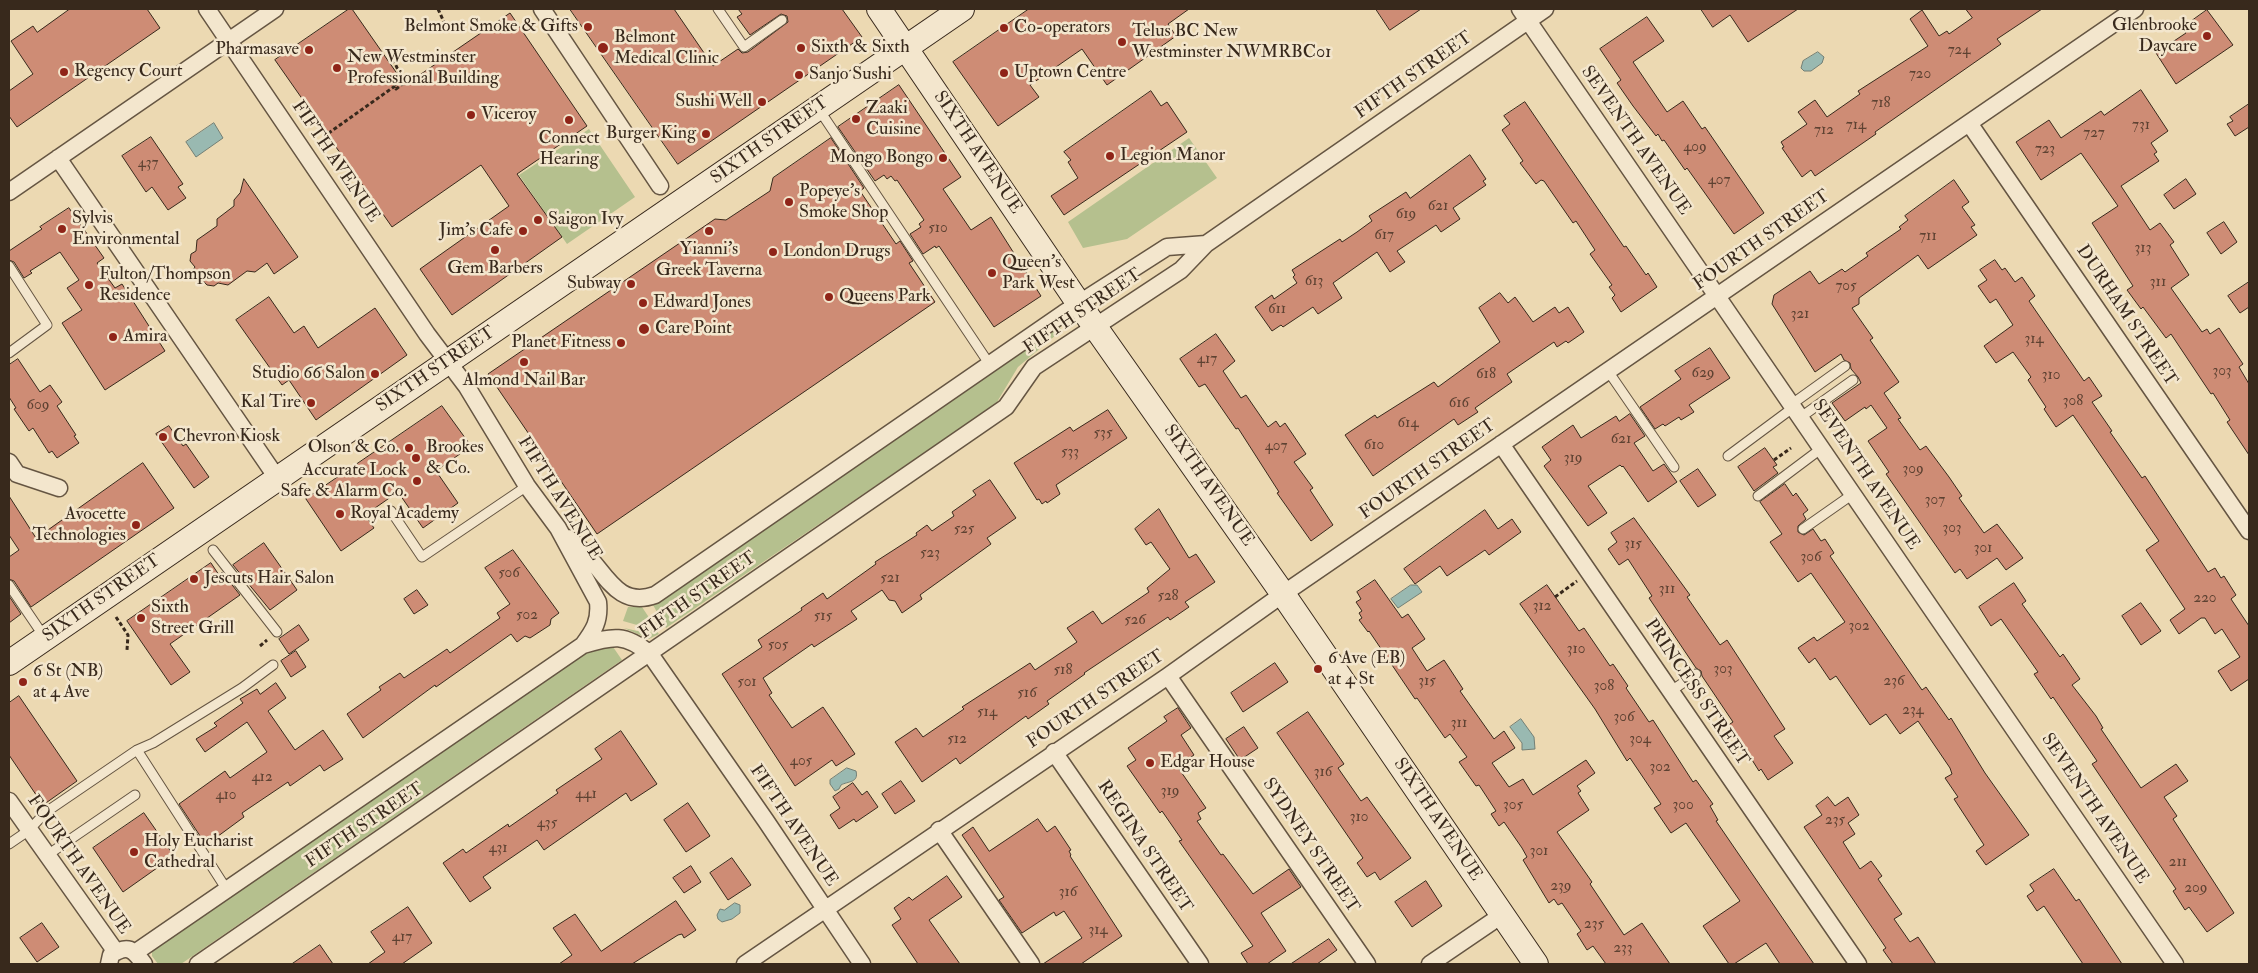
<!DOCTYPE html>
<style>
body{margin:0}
#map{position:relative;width:2258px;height:973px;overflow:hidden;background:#ecd9b2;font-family:"IM FELL Double Pica",serif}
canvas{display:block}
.frame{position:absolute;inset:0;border:10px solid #38291c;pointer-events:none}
</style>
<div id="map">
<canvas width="2258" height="973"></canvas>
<div class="frame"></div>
</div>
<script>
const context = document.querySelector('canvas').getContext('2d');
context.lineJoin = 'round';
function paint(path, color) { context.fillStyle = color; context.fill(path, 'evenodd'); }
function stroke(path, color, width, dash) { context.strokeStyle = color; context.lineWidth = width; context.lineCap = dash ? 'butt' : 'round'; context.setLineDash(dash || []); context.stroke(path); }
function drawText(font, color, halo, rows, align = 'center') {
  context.font = font + ' "IM FELL Double Pica",serif'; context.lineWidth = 5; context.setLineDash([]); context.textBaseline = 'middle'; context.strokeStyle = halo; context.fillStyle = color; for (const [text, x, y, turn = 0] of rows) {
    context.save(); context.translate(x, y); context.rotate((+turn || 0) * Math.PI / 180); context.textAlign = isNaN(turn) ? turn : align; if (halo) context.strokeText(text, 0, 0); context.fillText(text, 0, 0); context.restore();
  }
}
const green = new Path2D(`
 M589 129 635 197 567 244 519 175Z
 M1189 138 1217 178 1127 239 1083 248 1068 222Z
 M1059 326 1062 330 1018 367 997 402 987 410 666 628 653 605Z
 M628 607H642L652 622 644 627 623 621Z
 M624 628 642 632 654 628 659 634 649 639Z
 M611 644 622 660 181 964H158L152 956V950L586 649Z`);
const water = new Path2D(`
 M1818 52 1824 57 1822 63 1811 71H1804L1801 68 1803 61Z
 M214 123 223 138 196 157 186 142Z
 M1411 585H1417L1422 592 1398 608 1391 599Z
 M1521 719 1534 737 1535 749 1522 750V743L1510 727Z
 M847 768 856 771C859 783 848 781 841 785L839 789 835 791 830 784V780Z
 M735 903 740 905V913L732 919 722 922 718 919 717 915 720 909 724 910Z`);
const building = new Path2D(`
 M70 9H147L160 28 17 127 9 116V91L33 74 11 41 33 26 37 32Z
 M349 9H352L405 85 510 13 587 126 517 174 562 237 452 315 420 269 509 206 481 165 392 227 275 60Z
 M570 9H674L713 66 738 49 742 53 748 52 788 22 787 16 781 14 750 35 737 17 742 14 738 9H842L862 37 678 164Z
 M1029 9H1189L1168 24 1176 36 1107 85 1082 49 1030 85 1039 97 998 126 953 62Z
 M1376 9H1421L1390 30Z
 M1701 9H1798L1748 42 1730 15 1713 27Z
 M1966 9H2042L1997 39 2001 44 1895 118 1875 132 1876 134 1815 176 1811 170 1802 177 1782 148 1784 147 1781 142 1807 124 1798 112 1815 100 1827 117 1860 94 1858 91 1928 46 1910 19 1922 10 1939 36 1947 31 1949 34 1972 18Z
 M2207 10 2233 45 2176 84 2156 53 2186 33 2182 28Z
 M1647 17 1664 41 1633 62 1667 112 1683 101 1702 129 1705 127 1764 213 1734 234 1687 168 1685 170 1664 140 1662 141 1658 134 1656 136 1633 106 1617 83 1621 80 1600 49Z
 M899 85 961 177 943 189 971 230 991 217 1041 296 994 327 939 246 936 248 935 246 923 254 910 234 921 227 919 224 924 220 897 180 895 181 891 176 887 179 884 175 875 181 838 127Z
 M2141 90 2168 131 2151 143 2157 152 2154 154 2159 161 2121 186 2150 230 2160 223 2174 242 2170 245 2189 275 2171 288 2202 332 2207 329 2210 334 2219 328 2243 364 2239 367 2249 384V455L2227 422 2230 420 2213 393 2211 394 2171 334 2166 338 2143 307 2141 309 2127 290 2133 286 2092 223 2118 206 2081 153 2041 180 2016 142 2049 120 2061 138 2101 111 2104 115Z
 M1151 91 1161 106 1167 102 1187 132 1064 215 1051 196 1078 178 1068 162 1071 160 1064 152Z
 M1525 102 1624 247 1626 246 1646 275 1648 273 1657 287 1621 312 1612 298 1615 295 1609 287 1612 285 1590 254 1595 250 1576 221 1573 223 1544 181 1541 180 1536 184 1520 163 1523 161 1502 130 1510 124 1504 116Z
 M2249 104V127L2235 136 2227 124 2233 121 2230 117Z
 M151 137 183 184 178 187 186 198 168 210 152 187 146 192 122 156Z
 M831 138 864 188 860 191 896 244 900 241 913 261 909 263 935 302 597 534 488 374 715 219 726 220 770 191 773 178Z
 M1470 155 1486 179 1483 181 1486 185 1453 208 1460 219 1441 232 1436 225 1397 251 1405 262 1390 272 1377 252 1333 283 1342 298 1318 314 1313 307 1283 327 1281 325 1272 331 1255 307 1272 295 1274 299 1297 283 1293 277 1295 275 1292 270 1340 239 1342 242 1357 232 1372 221 1369 216 1406 192 1410 198Z
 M244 179 298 257 274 274 267 263 255 272 247 271 228 285 218 283 214 286 207 285 193 270 195 267 190 261 191 254 196 251 197 240 217 226V219L234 206V200L240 193Z
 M2186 179 2196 194 2174 209 2164 195Z
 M1954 180 1969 202 1962 207 1975 225 1971 227 1977 235 1928 269 1918 255 1859 298V304L1852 308 1873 338 1870 340 1899 382 1884 393 1901 418 1898 419 1920 450 1926 446 1949 477 1962 496 1959 498 1984 533 1997 524 2023 558 2006 570 1997 558 1967 579 1960 569 1955 573 1886 474 1889 472 1868 441 1887 428 1871 405 1866 409 1865 407 1845 421 1832 403 1861 383 1858 377 1851 369 1850 363 1844 360 1841 354 1815 372 1772 304 1774 295 1810 271 1819 284 1842 269 1845 272 1868 256 1866 253 1901 229 1899 227 1908 220 1905 216Z
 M69 208 104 258 97 263 115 288 122 284 165 351 105 390 62 323 82 310 67 288 79 280 60 252 30 271 32 273 24 278 14 262 9 260V251L42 229 40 227Z
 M2224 222 2237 242 2221 254 2207 233Z
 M1995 260 2002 270 2005 268 2015 282 2022 277 2035 296 2029 301 2084 381 2089 377 2102 396 2092 402 2112 431 2110 432 2142 478 2145 476 2208 572 2215 568 2221 578 2224 576 2236 595 2231 599 2249 626V679L2231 691 2218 671 2240 657 2222 629 2215 634 2205 618H2201L2179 634 2170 620 2185 609 2146 550 2159 541 2073 415 2056 427 2044 409 2046 407 2028 380 2031 377 2013 352 1996 363 1984 346 2013 325 1996 299 1990 303 1978 286 1987 280 1980 270Z
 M2249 282V307L2240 313 2228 296Z
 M1500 293 1508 303 1515 297 1533 322 1555 307 1559 313 1568 307 1584 332 1568 343 1566 341 1557 347 1554 342 1507 374 1512 382 1475 408 1478 412 1458 425 1454 419 1373 476 1345 435 1375 415 1377 418 1434 382 1438 387 1500 342 1479 308Z
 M269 297 294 333 304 326 318 348 375 308 407 355 316 420 289 380 282 385 236 320Z
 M1216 334 1235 361 1223 371 1241 398 1246 395 1268 427 1276 421 1280 427 1285 423 1306 454 1294 462 1313 488 1310 490 1333 525 1311 541 1277 493 1279 492 1238 428 1236 429 1205 384 1199 387 1180 359Z
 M1710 348 1730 378 1689 405 1694 412 1681 420 1679 417 1665 426 1663 424 1655 429 1640 407 1681 379 1675 371Z
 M18 359 40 392 50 385 62 402 57 406 76 435 74 436 79 443 57 458 52 451 49 453 33 428 29 431 14 409 16 408 9 397V365Z
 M442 406 471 446 436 471 458 503 423 528 398 492 365 515 374 528 341 551 306 499Z
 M1108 410 1127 438 1056 485 1060 494 1047 503 1046 501 1042 504 1039 499 1037 500 1014 463 1070 427 1073 431Z
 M1630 414 1645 436 1634 443 1653 471 1664 464 1677 482 1648 502 1623 466 1622 467 1620 465 1588 486 1607 513 1588 526 1544 466 1551 460 1542 447 1573 425 1581 438 1616 416 1619 421Z
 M169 426 183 446 186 444 209 477 194 488 156 434Z
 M1765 448 1777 465 1773 467 1778 473 1754 491 1738 467Z
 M143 463 174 508 31 607 14 581 9 579V557L19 550 9 535V496L36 538Z
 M1698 469 1716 495 1698 507 1680 481Z
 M990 480 1016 518 987 538 991 544 920 595 922 599 902 613 895 601 889 600 882 590 851 611 857 619 814 647 812 644 763 678 772 693 769 695 792 728 823 707 855 754 836 766 832 760 795 786 722 674 762 647 758 640 802 610 801 608 823 593 827 599 876 564 875 562 917 535 916 533 927 525 932 531 954 516 952 512 976 495 973 491Z
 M1785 484 1793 496 1796 493 1808 510 1803 514 1806 519 1798 526V532L1804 535 1813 529 1821 541 1825 539 1834 553 1830 556 1922 690 1926 687 1949 720 1951 718 1985 773 2029 835 1986 865 1976 851 1984 845 1954 799 1958 797 1945 778 1952 774 1950 768 1918 721 1900 734 1886 714 1870 725 1836 676 1830 680 1815 658 1809 663 1798 648 1814 637 1817 641 1845 622 1811 573 1798 582 1770 542 1782 534 1760 502Z
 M1159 509 1189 558 1196 554 1215 582 1185 602 1189 607 1170 620 1168 617 1084 673 1085 674 1047 701 1049 704 1028 719 1026 716 960 764 956 758 922 782 895 742 916 728 923 737 964 709 962 707 1030 663 1035 670 1077 642 1067 628 1093 611 1102 624 1149 592 1147 588 1170 569 1151 542 1146 545 1135 529Z
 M1485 510 1498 529 1512 519 1521 532 1489 555 1485 550 1447 576 1440 566 1415 584 1404 569Z
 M1634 518 1690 595 1687 597 1720 645 1727 640 1785 729 1774 736 1793 763 1768 780 1761 769 1759 771 1742 744 1740 745 1727 726 1733 722 1702 676 1701 671 1696 668 1649 598 1652 596 1628 559 1619 565 1608 549 1617 542 1611 533Z
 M264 543 297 590 270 610 233 565Z
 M513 550 559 613 551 619 550 625 530 638 525 636 517 642 511 634 436 687 435 685 363 738 347 714 381 690 379 687 400 673 404 678 447 649 450 653 500 618 497 613 510 604 485 568Z
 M211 563 219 575 222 572 240 595 170 644 190 672 171 685 127 621Z
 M1375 580 1402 618 1408 614 1425 639 1412 648 1427 671 1444 660 1463 689 1460 691 1494 739 1504 731 1515 748 1492 763 1509 787 1523 779 1533 795 1586 760 1595 773 1577 786 1581 791 1578 793 1589 810 1557 832 1592 882 1590 884 1624 935 1642 923 1670 964H1606L1593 946 1587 950 1577 934 1581 931 1562 903 1558 905 1554 899 1549 903 1523 860 1527 857 1522 848 1504 822 1499 826 1491 814 1496 811 1479 785 1476 786 1459 762 1467 757 1450 734 1445 738 1417 698 1415 699 1369 631 1368 632 1359 620 1362 618 1359 613 1362 611 1356 602 1361 599 1357 592Z
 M2014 583 2026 601 2022 604 2060 657 2063 654 2080 679 2072 685 2096 716 2103 728 2101 729 2141 788 2176 764 2188 781 2164 797 2177 816 2173 819 2234 913 2207 932 2189 907 2185 910 2173 891 2176 889 2092 764 2097 761 2053 697 2051 699 2034 674 2038 672 2001 619 1991 626 1979 607Z
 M1547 585 1579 631 1584 628 1610 666 1613 664 1628 686 1626 688 1649 722 1653 720 1693 782 1696 780 1713 804 1710 806 1718 820 1716 821 1814 964H1780L1766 943 1734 964H1729L1703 926 1740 901 1686 823 1671 833 1654 808 1661 804 1630 758 1627 761 1595 709 1520 604Z
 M417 590 428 605 414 614 404 599Z
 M9 596 21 614 9 623Z
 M2141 603 2161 631 2141 645 2122 616Z
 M299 625 309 640 289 654 279 639Z
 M296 651 306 667 291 677 281 661Z
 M1275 663 1288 682 1243 712 1231 693Z
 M276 683 286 698 268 711 295 750 323 730 343 759 324 771 320 765 290 786 288 782 242 813 244 817 206 845 179 804 225 771 230 778 267 752 247 722 205 752 196 739 217 726 214 723 243 703 240 699 257 689 260 694Z
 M19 696 77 781 43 805 9 755V703Z
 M1178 708 1191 728 1181 735 1194 755 1177 766 1206 808 1198 813 1201 819 1197 821 1221 855 1223 854 1253 894 1289 869 1301 887 1261 913 1286 951 1267 964H1248L1241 953 1253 946 1179 841 1182 840 1162 811 1160 813 1127 766 1136 760 1128 748 1167 721 1164 717Z
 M1308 712 1344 764 1338 768 1361 801 1367 797 1411 858 1380 880 1375 872 1367 877 1357 863 1363 858 1277 733Z
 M1244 727 1258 748 1240 760 1226 739Z
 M621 731 657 784 631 801 626 793 544 850 537 840 483 877 491 888 470 902 443 863 463 849 466 853 508 824 509 827 558 793 556 790 602 759 595 749Z
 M901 781 915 801 895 814 882 794Z
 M853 783 862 795 867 791 878 807 856 822 854 819 839 829 830 815 840 808 833 797Z
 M1828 797 1835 806 1848 797 1859 815 1848 823 1855 834 1843 842 1860 869 1871 861 1882 876 1878 879 1902 914 1894 919 1910 942 1918 937 1936 964H1893L1883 950 1886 948 1804 827 1822 815 1816 806Z
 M688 803 710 836 686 852 664 820Z
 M144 813 174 856 123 892 93 848Z
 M1038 819 1047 832 1055 826 1071 850 1069 851 1071 855 1070 856 1122 936 1081 964H1043L1082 938 1064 911 1056 916 1054 912 1022 933 999 900 1004 897 962 835 973 827 989 851Z
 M732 858 751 885 728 900 710 873Z
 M691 866 701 882 684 893 673 878Z
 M2054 869 2076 901 2079 899 2122 964H2083L2044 906 2037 911 2027 896 2034 891 2030 885Z
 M947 876 962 897 929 920 960 964H918L892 925 901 919 894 908 909 897 912 900Z
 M1426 881 1442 906 1412 927 1395 902Z
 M676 901 696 930 684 938 682 934 678 935 632 964H559L572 955 553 928 575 914 601 951Z
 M408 907 432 943 402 964H368L385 952 371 932Z
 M42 923 59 947 37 962 20 938Z
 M1329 939 1337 950 1317 964H1291Z
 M320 945 333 964H292Z`);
const path = new Path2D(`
 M438 9 444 22
 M323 137 395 86 396 89 404 83 393 59
 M1774 460 1791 448
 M1555 597 1577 581
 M116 617 128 635 127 650
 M645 630 657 623
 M260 646 267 640`);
const lane = new Path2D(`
 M718 9 744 47 782 20
 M818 108 990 365
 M9 266 47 325 9 353
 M1608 371 1674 467
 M1792 404 1845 366
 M1801 417 1853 380
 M1728 456 1794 407
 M1758 496 1822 448
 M391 511 422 557 527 486
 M1803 529 1853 494
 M213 550 277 632
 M9 585 45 638
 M1671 691 1696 674
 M137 750 227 890
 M9 844 28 831 46 812 137 750 153 743 242 688 273 665
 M46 856 135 795`);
const street = new Path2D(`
 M542 9 660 186
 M1520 9 2175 964
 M1969 123 2249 531
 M58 158 277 478
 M9 192 275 9
 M1501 444 1858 964
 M9 462 17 474 59 488
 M568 538C574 543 580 548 586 554 607 576 619 608 655 595L1064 313 1167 247 1206 244
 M583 645C613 636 625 633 650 654L766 821 862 964
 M1168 676 1367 964
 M1054 752 1200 964
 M9 801 116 952
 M939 830 1031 964
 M136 952 583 645C594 630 600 621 598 602L558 528 527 486 467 387 427 334 207 9
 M109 964 111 955C128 944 133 949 144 964
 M198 964 1006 407 1034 367 1181 270 1206 244 1545 9
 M745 964 1168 676 1283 594 2135 9
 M1430 964 1502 915`);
const secondary = new Path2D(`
 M879 9 1079 304 1283 594 1536 964
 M9 663 962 9`);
const markers = [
 [588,27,5,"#8f2418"],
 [1004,28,5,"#8f2418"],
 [2207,36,5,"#8f2418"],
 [1122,42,5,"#8f2418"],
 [603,48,6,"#8f2418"],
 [801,48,5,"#8f2418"],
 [309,50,5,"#8f2418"],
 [337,68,5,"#8f2418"],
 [64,72,5,"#8f2418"],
 [1004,73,5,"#8f2418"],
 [799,75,5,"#8f2418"],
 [762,102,5,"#8f2418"],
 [471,115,5,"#8f2418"],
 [856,119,5,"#8f2418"],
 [569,120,5,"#8f2418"],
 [706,134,5,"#8f2418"],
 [1110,156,5,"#8f2418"],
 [943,158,5,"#8f2418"],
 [789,202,5,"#8f2418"],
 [538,220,5,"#8f2418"],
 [62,229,5,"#8f2418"],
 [523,231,5,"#8f2418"],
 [709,231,5,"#8f2418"],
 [495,250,5,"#8f2418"],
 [773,252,5,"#8f2418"],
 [992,273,5,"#8f2418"],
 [631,284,5,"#8f2418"],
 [89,285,5,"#8f2418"],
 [829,297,5,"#8f2418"],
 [643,303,5,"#8f2418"],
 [644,329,6,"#8f2418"],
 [113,337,5,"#8f2418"],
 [621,343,5,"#8f2418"],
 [524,362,5,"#8f2418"],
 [375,374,5,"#8f2418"],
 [311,403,5,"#8f2418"],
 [163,437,5,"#8f2418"],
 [409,448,5,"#8f2418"],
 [416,458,5,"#8f2418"],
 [417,481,5,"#8f2418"],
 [340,514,5,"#8f2418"],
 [136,525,5,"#8f2418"],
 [194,579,5,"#8f2418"],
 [141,618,5,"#8f2418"],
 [1318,669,5,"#8f2418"],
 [23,682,5,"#8f2418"],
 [1150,763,5,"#8f2418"],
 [134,852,5,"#8f2418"]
];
const numberNames = [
 ["724",1959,51],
 ["720",1920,75],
 ["718",1881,104],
 ["714",1856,126],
 ["731",2141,126],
 ["712",1824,131],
 ["727",2094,134],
 ["409",1695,148],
 ["723",2045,150],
 ["437",148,164],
 ["407",1719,181],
 ["621",1438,207],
 ["619",1406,215],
 ["510",938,229],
 ["617",1384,236],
 ["711",1928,237],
 ["313",2143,249],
 ["613",1314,282],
 ["311",2158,283],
 ["705",1846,287],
 ["611",1277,310],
 ["321",1800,315],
 ["314",2034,340],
 ["417",1207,360],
 ["303",2222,372],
 ["629",1703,374],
 ["618",1486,375],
 ["310",2051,376],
 ["308",2073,402],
 ["616",1459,404],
 ["609",38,406],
 ["614",1408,424],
 ["535",1103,434],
 ["621",1621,440],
 ["610",1374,446],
 ["407",1276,447],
 ["533",1070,453],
 ["319",1573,459],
 ["309",1913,470],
 ["307",1935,501],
 ["303",1952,529],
 ["525",964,530],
 ["315",1633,545],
 ["301",1983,549],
 ["523",930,554],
 ["306",1811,558],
 ["506",509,574],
 ["521",890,579],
 ["311",1667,590],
 ["528",1168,597],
 ["220",2205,599],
 ["312",1542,607],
 ["502",527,616],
 ["515",823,617],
 ["526",1135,621],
 ["302",1859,627],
 ["505",778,646],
 ["310",1576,650],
 ["303",1723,670],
 ["518",1063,671],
 ["315",1427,682],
 ["236",1894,682],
 ["501",747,683],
 ["308",1604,687],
 ["516",1027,694],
 ["234",1913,711],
 ["514",987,713],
 ["306",1624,718],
 ["311",1459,724],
 ["512",957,740],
 ["304",1640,740],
 ["405",801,762],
 ["302",1660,768],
 ["316",1323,773],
 ["412",262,778],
 ["319",1170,792],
 ["441",586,795],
 ["410",226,796],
 ["305",1513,806],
 ["300",1683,806],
 ["310",1359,818],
 ["235",1835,821],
 ["435",547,824],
 ["431",498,849],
 ["301",1539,852],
 ["211",2178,863],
 ["239",1561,887],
 ["209",2196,889],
 ["316",1068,893],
 ["235",1594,925],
 ["314",1098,931],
 ["417",402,938],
 ["233",1623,949]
];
const poiNames = [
 ["Glenbrooke",2197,26,"right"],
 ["Daycare",2197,47,"right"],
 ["Belmont Smoke & Gifts",578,27,"right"],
 ["Co-operators",1014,28],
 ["Telus BC New",1132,32],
 ["Westminster NWMRBC01",1132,53],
 ["Belmont",614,38],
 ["Medical Clinic",614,59],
 ["Sixth & Sixth",811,48],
 ["Pharmasave",299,50,"right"],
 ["New Westminster",347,58],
 ["Professional Building",347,79],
 ["Regency Court",74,72],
 ["Uptown Centre",1014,73],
 ["Sanjo Sushi",809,75],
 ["Sushi Well",752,102,"right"],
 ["Zaaki",866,109],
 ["Cuisine",866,130],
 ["Viceroy",481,115],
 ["Burger King",696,134,"right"],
 ["Connect",569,139,"center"],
 ["Hearing",569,160,"center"],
 ["Legion Manor",1120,156],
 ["Mongo Bongo",933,158,"right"],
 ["Popeye's",799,192],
 ["Smoke Shop",799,213],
 ["Sylvis",72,219],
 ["Environmental",72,240],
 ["Saigon Ivy",548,220],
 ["Jim's Cafe",513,231,"right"],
 ["Yianni's",709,250,"center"],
 ["Greek Taverna",709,271,"center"],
 ["London Drugs",783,252],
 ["Queen's",1002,263],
 ["Park West",1002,284],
 ["Gem Barbers",495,269,"center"],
 ["Fulton/Thompson",99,275],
 ["Residence",99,296],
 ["Subway",621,284,"right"],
 ["Queens Park",839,297],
 ["Edward Jones",653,303],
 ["Care Point",655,329],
 ["Amira",123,337],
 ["Planet Fitness",611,343,"right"],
 ["Studio 66 Salon",365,374,"right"],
 ["Almond Nail Bar",524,381,"center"],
 ["Kal Tire",301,403,"right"],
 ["Chevron Kiosk",173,437],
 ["Olson & Co.",399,448,"right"],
 ["Brookes",426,448],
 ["& Co.",426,469],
 ["Accurate Lock",407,471,"right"],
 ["Safe & Alarm Co.",407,492,"right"],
 ["Royal Academy",350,514],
 ["Avocette",126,515,"right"],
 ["Technologies",126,536,"right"],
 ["Jescuts Hair Salon",204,579],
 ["Sixth",151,608],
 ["Street Grill",151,629],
 ["6 Ave (EB)",1328,659],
 ["at 4 St",1328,680],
 ["6 St (NB)",33,672],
 ["at 4 Ave",33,693],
 ["Edgar House",1160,763],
 ["Holy Eucharist",144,842],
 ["Cathedral",144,863]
];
const streetNames = [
 ["FIFTH STREET",1414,76,-35],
 ["SIXTH STREET",770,141,-35],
 ["SEVENTH AVENUE",1635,141,55],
 ["SIXTH AVENUE",977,153,56],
 ["FIFTH AVENUE",335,162,56],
 ["FOURTH STREET",1762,241,-35],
 ["FIFTH STREET",1083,312,-34],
 ["DURHAM STREET",2126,316,56],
 ["SIXTH STREET",436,370,-34],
 ["FOURTH STREET",1428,470,-35],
 ["SEVENTH AVENUE",1865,475,56],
 ["SIXTH AVENUE",1208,486,55],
 ["FIFTH AVENUE",559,499,58],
 ["FIFTH STREET",698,596,-35],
 ["SIXTH STREET",102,599,-35],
 ["PRINCESS STREET",1696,693,56],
 ["FOURTH STREET",1096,700,-34],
 ["SEVENTH AVENUE",2094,809,56],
 ["SIXTH AVENUE",1437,820,56],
 ["FIFTH STREET",365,826,-34],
 ["FIFTH AVENUE",793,826,56],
 ["SYDNEY STREET",1310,846,56],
 ["REGINA STREET",1144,847,56],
 ["FOURTH AVENUE",78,865,55]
];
paint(green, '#b5c08e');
paint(water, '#99b9b1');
stroke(water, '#727f75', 1);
paint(building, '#ce8c75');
stroke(building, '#38291c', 1);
stroke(lane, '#655542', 11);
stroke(street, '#655542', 19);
stroke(secondary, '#38291c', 26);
stroke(path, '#38291c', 3, [4, 2.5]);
stroke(lane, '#f3e6cd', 9);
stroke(street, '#f3e6cd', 16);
stroke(secondary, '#f3e6cd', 24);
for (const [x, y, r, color] of markers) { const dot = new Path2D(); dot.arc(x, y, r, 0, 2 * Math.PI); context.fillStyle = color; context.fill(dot); stroke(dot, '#f3e6cd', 2); }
drawText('15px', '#5e4232', null, numberNames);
drawText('18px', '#38291c', '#f3e6cd', poiNames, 'left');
drawText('18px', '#38291c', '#f3e6cd', streetNames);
</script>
